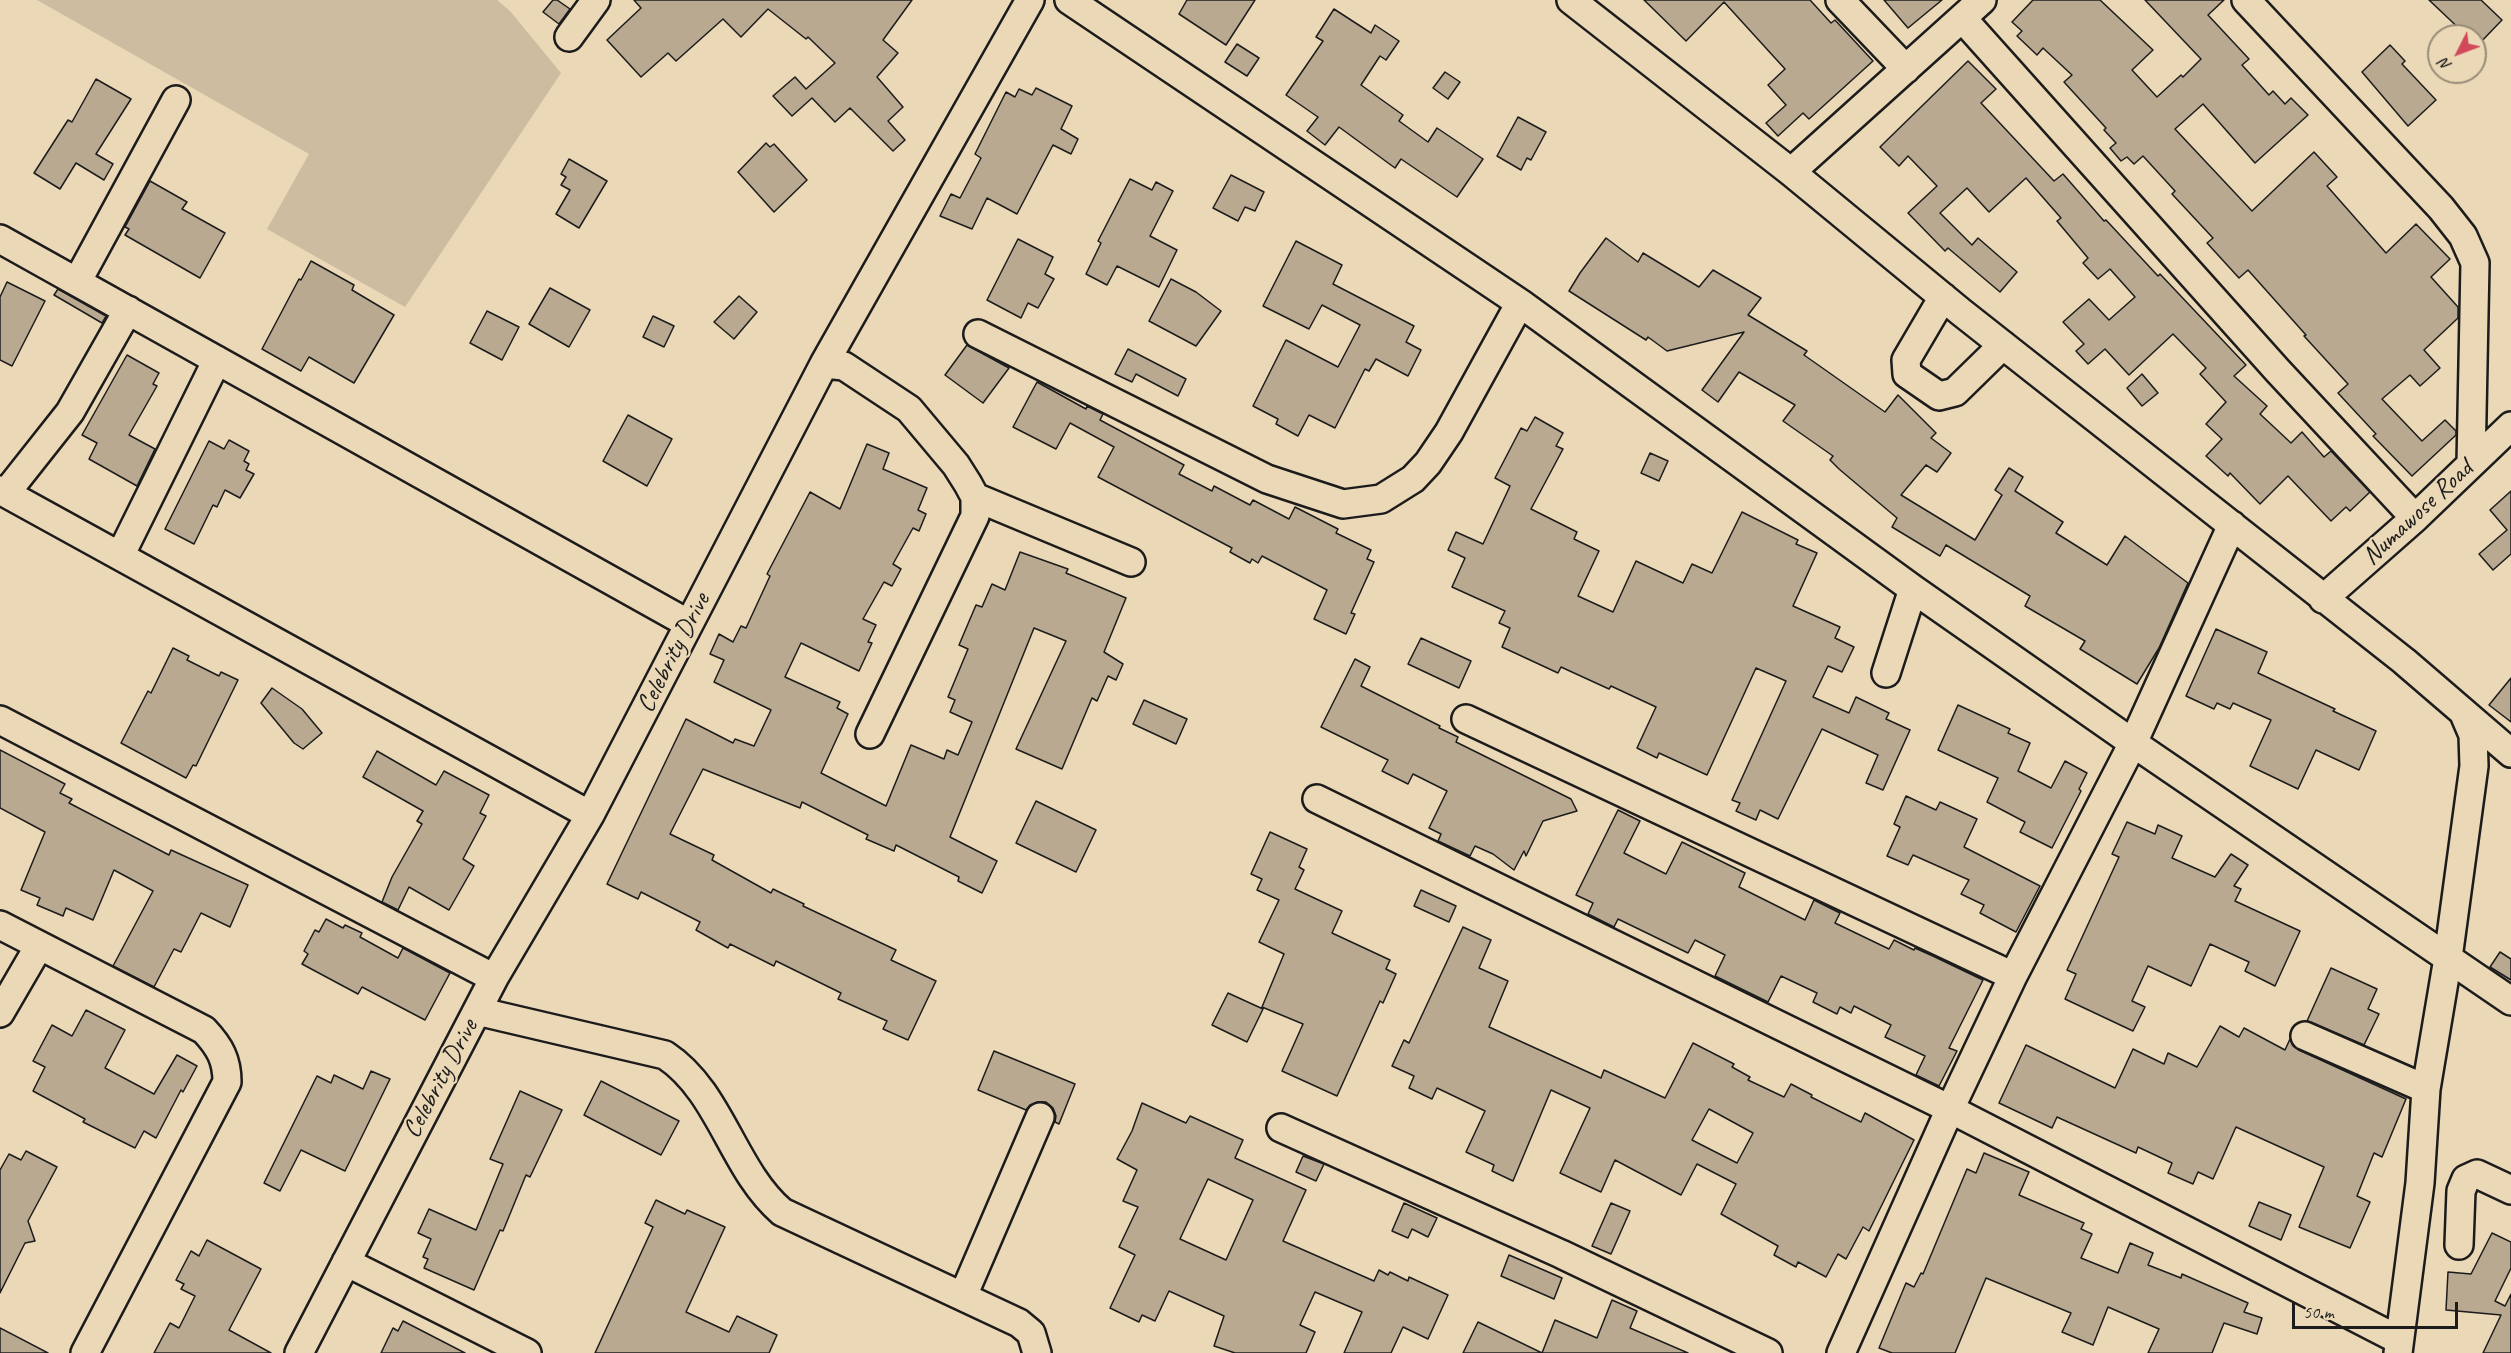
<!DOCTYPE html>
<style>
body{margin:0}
#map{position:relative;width:2511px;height:1353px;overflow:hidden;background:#ebd8b6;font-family:Caveat,sans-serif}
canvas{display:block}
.north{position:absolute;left:2427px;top:24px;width:60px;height:60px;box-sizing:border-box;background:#ebd8b6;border:2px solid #988d78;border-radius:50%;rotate:228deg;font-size:16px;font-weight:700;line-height:24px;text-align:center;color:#1c1c1c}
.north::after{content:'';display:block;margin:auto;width:21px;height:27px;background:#d1495b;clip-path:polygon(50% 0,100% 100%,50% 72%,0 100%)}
.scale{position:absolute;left:2292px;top:1302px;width:166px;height:27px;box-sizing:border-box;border:3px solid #1c1c1c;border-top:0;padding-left:8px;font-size:18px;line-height:21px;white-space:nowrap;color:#1c1c1c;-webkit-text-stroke:4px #ebd8b6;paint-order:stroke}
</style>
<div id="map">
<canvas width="2511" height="1353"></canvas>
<div class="north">N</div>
<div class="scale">50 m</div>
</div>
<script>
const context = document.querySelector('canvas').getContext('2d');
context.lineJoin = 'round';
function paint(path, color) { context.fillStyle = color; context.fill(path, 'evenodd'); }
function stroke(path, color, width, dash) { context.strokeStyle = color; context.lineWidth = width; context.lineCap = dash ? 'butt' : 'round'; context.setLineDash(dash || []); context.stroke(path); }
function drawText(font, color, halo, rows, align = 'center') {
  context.font = font + ' Caveat,sans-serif'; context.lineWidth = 4.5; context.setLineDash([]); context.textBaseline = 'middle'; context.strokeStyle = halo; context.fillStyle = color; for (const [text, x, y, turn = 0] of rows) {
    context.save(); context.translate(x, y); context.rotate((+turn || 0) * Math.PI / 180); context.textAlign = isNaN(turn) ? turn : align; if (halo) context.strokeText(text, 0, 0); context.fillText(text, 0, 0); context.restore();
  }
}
const green = new Path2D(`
 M37 0H497L510 11 561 73 405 307 267 229 309 154Z`);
const building = new Path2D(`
 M553 0H557L570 9 559 24 543 12Z
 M634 0H912L883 40 898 53 877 77 903 107 888 121 905 140 893 151 850 108 835 122 812 98 792 116 773 96 795 77 806 89 835 63 808 37 806 39 768 9 741 37 723 19 676 61 668 53 641 77 607 40 641 8Z
 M1187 0H1255L1226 45 1179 14Z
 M1644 0H1810L1831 23 1835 20 1873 61 1809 119 1803 113 1778 136 1766 123 1786 105 1768 85 1785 69 1724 2 1686 41Z
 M1884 0H1942L1908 28Z
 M2033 0H2100L2153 50 2132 70 2157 97 2181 75 2183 77 2201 59 2145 0H2224L2208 15 2249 59 2242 65 2269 95 2273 91 2285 104 2291 98 2308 115 2255 163 2203 104 2175 129 2252 211 2314 152 2337 177 2327 186 2386 253 2416 224 2450 259 2431 277 2458 307V318L2424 350 2440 368 2420 386 2410 375 2382 399 2422 441 2445 420 2456 431V435L2412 476 2373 436 2376 434 2338 393 2348 384 2304 336 2306 335 2248 270 2239 278 2207 243 2213 238 2172 194 2175 191 2143 156 2134 164 2127 157 2121 161 2110 148 2116 143 2104 130 2106 128 2064 82 2072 75 2043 48 2037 55 2017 36 2022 31 2012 22Z
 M2429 0H2481L2502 20 2477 46 2475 44V36H2467Z
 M1334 9 1371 33 1375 25 1399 41 1386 60 1380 56 1361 85 1403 115 1399 121 1428 142 1437 128 1483 159 1457 197 1401 159 1395 168 1339 127 1325 145 1307 131 1318 117 1286 95 1323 41 1316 37Z
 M1237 44 1259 58 1247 76 1225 62Z
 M2390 45 2405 61 2402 64 2436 100 2408 126 2362 72Z
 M1968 61 1996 89 1981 103 2054 181 2063 174 2104 221 2106 220 2158 276 2160 274 2246 365 2234 376 2267 406 2260 414 2291 443 2302 432 2324 457 2331 451 2370 492 2350 511 2346 507 2331 521 2288 476 2260 504 2230 473 2228 476 2206 456 2222 439 2206 424 2226 402 2200 374 2206 368 2173 334 2129 375 2105 349 2088 364 2076 351 2084 344 2063 322 2089 299 2109 320 2135 297 2110 269 2098 279 2083 263 2088 258 2057 221 2061 218 2026 178 1989 212 1967 188 1940 213 1972 245 1978 238 2017 272 2000 292 1948 248 1945 251 1908 213 1937 186 1908 156 1899 166 1880 147Z
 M1445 72 1460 82 1448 99 1433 88Z
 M96 79 131 99 96 154 113 164 104 180 76 163 60 189 34 173 68 120 72 122Z
 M1036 88 1072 106 1061 129 1078 139 1071 154 1053 145 1017 214 987 198 972 229 940 216 951 194 960 198 981 158 975 154 1006 92 1015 97 1019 89 1032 95Z
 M1518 117 1546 132 1531 160 1527 158 1521 170 1497 156Z
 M766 143 770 147 774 144 807 180 774 212 738 172Z
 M569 159 607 181 579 228 556 214 570 190 561 185 566 177 561 174Z
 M1231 175 1264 192 1255 211 1245 207 1238 221 1213 208Z
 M1130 179 1152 190 1156 182 1173 191 1150 236 1177 250 1159 287 1117 266 1107 285 1086 274 1101 243 1098 241Z
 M150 181 187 202 182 209 225 233 200 278 125 235 129 229 125 227Z
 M1606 238 1638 262 1643 253 1699 287 1713 270 1761 298 1748 315 1807 351 1804 355 1885 412 1898 395 1936 433 1931 438 1951 453 1937 472 1926 465 1901 495 1975 540 2002 495 1995 490 2009 468 2023 477 2015 491 2063 522 2056 533 2107 565 2125 536 2188 583 2159 648 2137 684 2080 649 2085 641 2025 606 2030 596 1946 545 1940 556 1892 527 1897 518 1839 469 1830 460 1833 456 1783 421 1795 405 1739 372 1718 402 1702 390 1744 332 1667 351 1648 337 1646 340 1569 291 1580 273Z
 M1018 239 1053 257 1045 274 1054 279 1038 308 1028 303 1021 318 987 300Z
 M1296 241 1342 265 1333 284 1414 326 1406 342 1421 350 1408 376 1376 359 1369 371 1365 369 1335 428 1309 415 1298 436 1276 424 1278 419 1253 406 1286 340 1338 367 1360 325 1322 305 1309 329 1263 306Z
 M311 261 354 285 352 290 394 315 354 383 309 357 301 371 262 349 299 279 301 280Z
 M1171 279 1196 292 1221 311 1196 346 1149 321Z
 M7 282 45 301 12 366 0 360V297Z
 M550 288 590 310 569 347 529 324Z
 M58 289 106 316 102 323 54 295Z
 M739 296 757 312 734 339 714 322Z
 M487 311 519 327 502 360 470 343Z
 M653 316 674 326 664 347 643 337Z
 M967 345 1009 368 983 403 945 375Z
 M1128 349 1186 379 1178 396 1136 374 1132 382 1115 374Z
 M127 355 159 373 153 384 157 386 129 435 155 449 137 486 89 459 97 443 82 435Z
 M2142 374 2158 393 2142 406 2127 388Z
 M1037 382 1086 409 1087 406 1103 414 1100 420 1184 465 1179 474 1212 491 1214 486 1250 505 1253 500 1289 519 1295 507 1338 529 1336 533 1371 550 1367 559 1374 562 1351 613 1355 614 1346 634 1314 619 1327 590 1262 556 1258 563 1252 559 1250 563 1230 552 1232 548 1098 477 1114 447 1070 423 1056 449 1013 427Z
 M628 415 672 439 647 486 603 461Z
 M1535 417 1563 433 1556 446 1563 449 1531 509 1577 532 1574 539 1599 551 1578 596 1613 612 1636 561 1683 583 1692 564 1712 573 1742 512 1798 540 1796 544 1817 553 1793 606 1840 627 1835 638 1854 647 1842 672 1828 666 1813 697 1849 713 1856 697 1889 713 1886 719 1910 730 1883 790 1866 783 1878 755 1822 729 1778 819 1760 810 1756 820 1736 811 1740 803 1732 800 1786 681 1756 668 1707 775 1659 753 1657 758 1637 748 1656 707 1611 686 1609 689 1561 667 1558 673 1502 647 1510 628 1499 623 1505 611 1452 587 1465 558 1448 550 1456 532 1483 544 1510 486 1495 478 1521 428 1527 431Z
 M229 440 249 451 244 461 249 464 246 470 254 474 240 498 225 490 217 507 213 505 194 544 165 529 209 441 224 449Z
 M867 444 889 453 883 469 927 488 918 510 926 514 919 531 913 528 893 564 901 569 892 586 884 582 863 619 876 625 868 642 872 643 859 671 801 643 785 677 840 702 837 708 848 714 821 773 886 806 911 745 944 759 947 750 958 755 972 722 950 712 955 700 948 697 968 649 959 645 976 605 982 607 992 584 1005 590 1020 552 1068 569 1066 573 1126 598 1104 652 1123 664 1116 680 1108 676 1097 701 1092 698 1062 769 1016 749 1066 641 1034 628 950 837 997 861 982 893 958 881 959 877 896 845 894 851 866 839 868 835 802 802 800 808 703 769 675 824 670 834 714 855 712 860 771 893 773 889 804 904 803 906 896 950 891 960 936 981 908 1040 883 1029 887 1021 838 999 841 993 776 961 774 966 730 944 728 948 696 930 700 922 641 892 638 899 607 884 686 719 733 743 735 739 754 746 771 710 714 682 724 660 710 654 719 634 733 642 741 626 746 628 770 576 767 574 810 492 840 509Z
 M1650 453 1668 461 1659 481 1641 473Z
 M2511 491V554L2493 570 2479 554 2507 530 2490 510Z
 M2216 629 2267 652 2258 673 2335 709 2333 711 2376 731 2359 770 2316 750 2298 789 2250 766 2271 720 2233 703 2230 709 2217 703 2214 709 2186 696Z
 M1421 638 1471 661 1459 688 1408 664Z
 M173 648 189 656 187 660 219 676 221 672 238 680 196 766 193 765 186 778 121 743 148 691 151 693Z
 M1355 659 1370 667 1361 686 1440 726 1439 728 1458 737 1456 742 1571 799 1577 811 1543 821 1526 856 1524 851 1514 870 1493 854 1475 846 1470 856 1438 841 1441 834 1429 828 1447 791 1413 774 1408 784 1382 771 1388 760 1321 727Z
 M2511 678V722L2489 705Z
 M272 688 302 709 322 733 303 749 294 743 261 703Z
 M1144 700 1187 719 1176 744 1133 724Z
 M1958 705 2010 729 2008 733 2030 743 2018 771 2051 788 2065 761 2087 773 2079 789 2081 791 2052 848 2020 832 2025 822 1987 802 1998 778 1938 750Z
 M0 750 65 784 60 793 72 799 69 803 169 855 171 850 248 885 230 927 201 913 181 952 174 949 154 987 113 966 153 891 114 870 93 920 66 908 63 916 37 905 40 898 21 890 45 832 0 808Z
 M377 751 436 785 444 771 489 795 480 813 486 816 463 859 474 866 449 910 409 887 398 910 382 902 392 877 422 824 417 821 423 811 363 777Z
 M1906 796 1936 810 1940 802 1977 819 1964 847 2040 886 2016 932 1980 913 1984 905 1961 894 1969 880 1913 855 1908 865 1887 856 1900 827 1894 824Z
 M1036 801 1096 830 1076 872 1016 843Z
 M1618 810 1640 821 1624 853 1666 874 1682 842 1745 873 1739 887 1805 920 1814 900 1840 913 1835 923 1889 949 1894 940 1914 950 1915 948 1935 957 1983 980 1949 1048 1957 1051 1939 1086 1916 1075 1925 1056 1885 1037 1891 1025 1854 1006 1851 1013 1840 1007 1837 1014 1813 1002 1817 993 1781 976 1768 1002 1715 976 1725 955 1695 940 1688 953 1618 919 1614 927 1588 914 1593 903 1576 895Z
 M2127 822 2155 834 2158 825 2182 836 2172 858 2215 877 2231 854 2248 865 2234 886 2241 889 2235 901 2300 931 2275 986 2245 971 2249 962 2210 944 2191 986 2148 966 2132 1001 2145 1007 2133 1031 2065 999 2076 974 2067 970 2119 857 2112 854Z
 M1270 832 1307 849 1299 867 1304 870 1295 889 1342 911 1332 933 1390 960 1386 969 1396 974 1383 1003 1380 1001 1337 1096 1282 1071 1303 1024 1262 1007 1284 954 1259 942 1279 900 1257 890 1262 879 1251 874Z
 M1421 890 1456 906 1449 922 1414 906Z
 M326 919 343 928 345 925 362 933 360 937 398 958 403 948 450 973 425 1020 362 987 358 994 302 964 308 954 304 951 315 930 319 932Z
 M1463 927 1491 940 1479 968 1508 981 1489 1027 1601 1078 1604 1070 1665 1098 1693 1043 1734 1064 1732 1067 1750 1077 1748 1080 1784 1097 1791 1084 1812 1095 1811 1097 1861 1122 1865 1113 1914 1140 1869 1231 1863 1227 1846 1259 1838 1254 1826 1277 1798 1262 1796 1267 1774 1255 1778 1246 1721 1214 1736 1184 1697 1164 1681 1195 1615 1160 1601 1192 1560 1173 1590 1108 1551 1090 1513 1181 1492 1171 1494 1165 1466 1152 1485 1111 1437 1088 1432 1099 1409 1088 1414 1076 1392 1066 1404 1040 1409 1043ZM1709 1109 1753 1133 1737 1163 1692 1140Z
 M2500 952 2511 959V980L2490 967Z
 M2331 968 2377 989 2368 1009 2379 1014 2364 1045 2307 1021Z
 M1228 993 1263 1009 1247 1042 1212 1025Z
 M86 1010 125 1030 105 1068 154 1094 177 1055 197 1066 183 1092 181 1090 156 1138 144 1131 135 1148 83 1122 85 1119 33 1091 45 1067 33 1061 52 1025 72 1036Z
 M2220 1026 2239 1037 2244 1028 2285 1050 2290 1039 2293 1046 2299 1050 2406 1099 2382 1157 2374 1153 2357 1196 2370 1202 2350 1248 2299 1227 2324 1167 2236 1127 2213 1179 2198 1172 2193 1184 2168 1173 2172 1163 2138 1147 2136 1153 2057 1117 2052 1128 1999 1103 2026 1045 2115 1088 2133 1049 2164 1064 2168 1053 2197 1067Z
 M994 1051 1075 1084 1059 1124 1055 1122 1056 1116 1053 1108 1046 1102H1038L1030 1105 1026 1110 978 1090Z
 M371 1071 390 1079 345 1171 301 1150 280 1191 264 1183 317 1076 331 1083 334 1075 363 1089Z
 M601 1081 679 1121 661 1155 584 1115Z
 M520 1091 562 1110 530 1177 526 1175 503 1231 500 1230 474 1290 424 1268 428 1259 423 1257 431 1239 418 1233 429 1209 476 1230 503 1164 490 1159Z
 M1142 1103 1186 1123 1190 1116 1243 1140 1235 1158 1306 1190 1283 1241 1374 1281 1379 1270 1388 1275 1390 1272 1408 1281 1409 1277 1448 1295 1428 1339 1403 1327 1391 1353H1344L1362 1312 1315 1292 1300 1325 1315 1332 1306 1353H1235L1214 1346 1224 1316 1169 1291 1155 1321 1142 1315 1139 1322 1110 1308 1135 1255 1119 1247 1138 1207 1123 1201 1137 1170 1117 1159 1132 1131ZM1208 1179 1253 1200 1226 1260 1180 1239Z
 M26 1151 57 1167 28 1221 35 1241 25 1243 0 1293V1170L9 1154 21 1160Z
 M1984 1153 2029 1172 2019 1195 2084 1223 2081 1229 2092 1234 2081 1258 2118 1273 2130 1243 2153 1253 2148 1265 2181 1278 2182 1274 2248 1303 2244 1312 2262 1318 2257 1334 2224 1323 2212 1353H2148L2159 1329 2108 1307 2093 1345 2062 1332 2071 1313 1986 1278 1955 1353H1892L1879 1348 1906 1283 1914 1287 1921 1273 1923 1274 1967 1169 1976 1173Z
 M1303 1156 1324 1164 1316 1181 1296 1172Z
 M656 1200 685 1214 687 1210 725 1227 686 1312 729 1332 737 1316 777 1335 769 1353H595L653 1227 645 1223Z
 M2259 1202 2291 1215 2281 1240 2249 1226Z
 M1404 1203 1437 1218 1428 1237 1412 1229 1408 1238 1392 1231Z
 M1611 1203 1630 1211 1611 1254 1592 1246Z
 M2492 1233 2511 1242V1268L2495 1301 2505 1306 2511 1294V1353H2483L2501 1315 2446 1310 2448 1272 2471 1274Z
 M207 1240 261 1269 229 1330 271 1353H154L170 1323 179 1328 195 1296 181 1289 184 1284 176 1280 191 1251 199 1256Z
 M1509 1255 1562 1278 1554 1299 1501 1276Z
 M1612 1300 1637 1311 1630 1328 1688 1353H1463L1478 1322 1542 1353 1555 1320 1597 1338Z
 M403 1321 465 1353H381L393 1328 398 1331Z
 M0 1328 48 1353H0Z`);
const minor = new Path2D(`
 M1069 0 1520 303 1913 589 2133 743 2511 1001
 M1571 0 1791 172 1961 312 2404 661 2511 753
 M1840 0 1906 69
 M2246 0 2441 208 2463 236 2475 263 2471 464
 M1962 18 2278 371 2415 518
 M569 37 596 0
 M1791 172 1982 0
 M0 239 689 624
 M77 282 176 100
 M1943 297 1906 360 1907 374 1939 396 1955 392 2003 345
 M978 334 1267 479 1343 504 1381 499 1413 479 1428 463 1449 432 1520 303
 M824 364 1030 0
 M0 490 590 815
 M6 493 70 412 128 310
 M975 497 1131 562
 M120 556 217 360
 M2323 599 2415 518 2511 426
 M1886 673 1913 589
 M1466 719 2013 976
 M0 720 494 978
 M1317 799 1950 1109 2399 1340
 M0 925 204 1030C220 1047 227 1060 227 1082L85 1353
 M477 1011 665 1055C721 1092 732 1169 782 1212L1019 1323 1031 1333 1037 1353
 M0 1013 39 946
 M2305 1036 2426 1089
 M1281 1128 1561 1254 1768 1353
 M2459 1245 2461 1191 2466 1179 2477 1174 2511 1190
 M346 1262 527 1353
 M963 1296 1040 1117
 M299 1353 494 978 590 815 824 364 844 366 909 409 956 465 968 484 975 497V516L870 734
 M1841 1353 1950 1109 2013 976 2133 743 2232 525
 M2398 1353 2420 1183 2426 1089 2448 958 2474 766 2473 735 2464 714`);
const streetNames = [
 ["Numawose Road",2418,513,-43],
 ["Celebrity Drive",674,653,-63],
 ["Celebrity Drive",441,1079,-62]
];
paint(green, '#cdbca0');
paint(building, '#b8a990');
stroke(building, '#1c1c1c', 1.5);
stroke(minor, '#1c1c1c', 32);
stroke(minor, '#ebd8b6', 27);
drawText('26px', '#1c1c1c', '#ebd8b6', streetNames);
</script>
